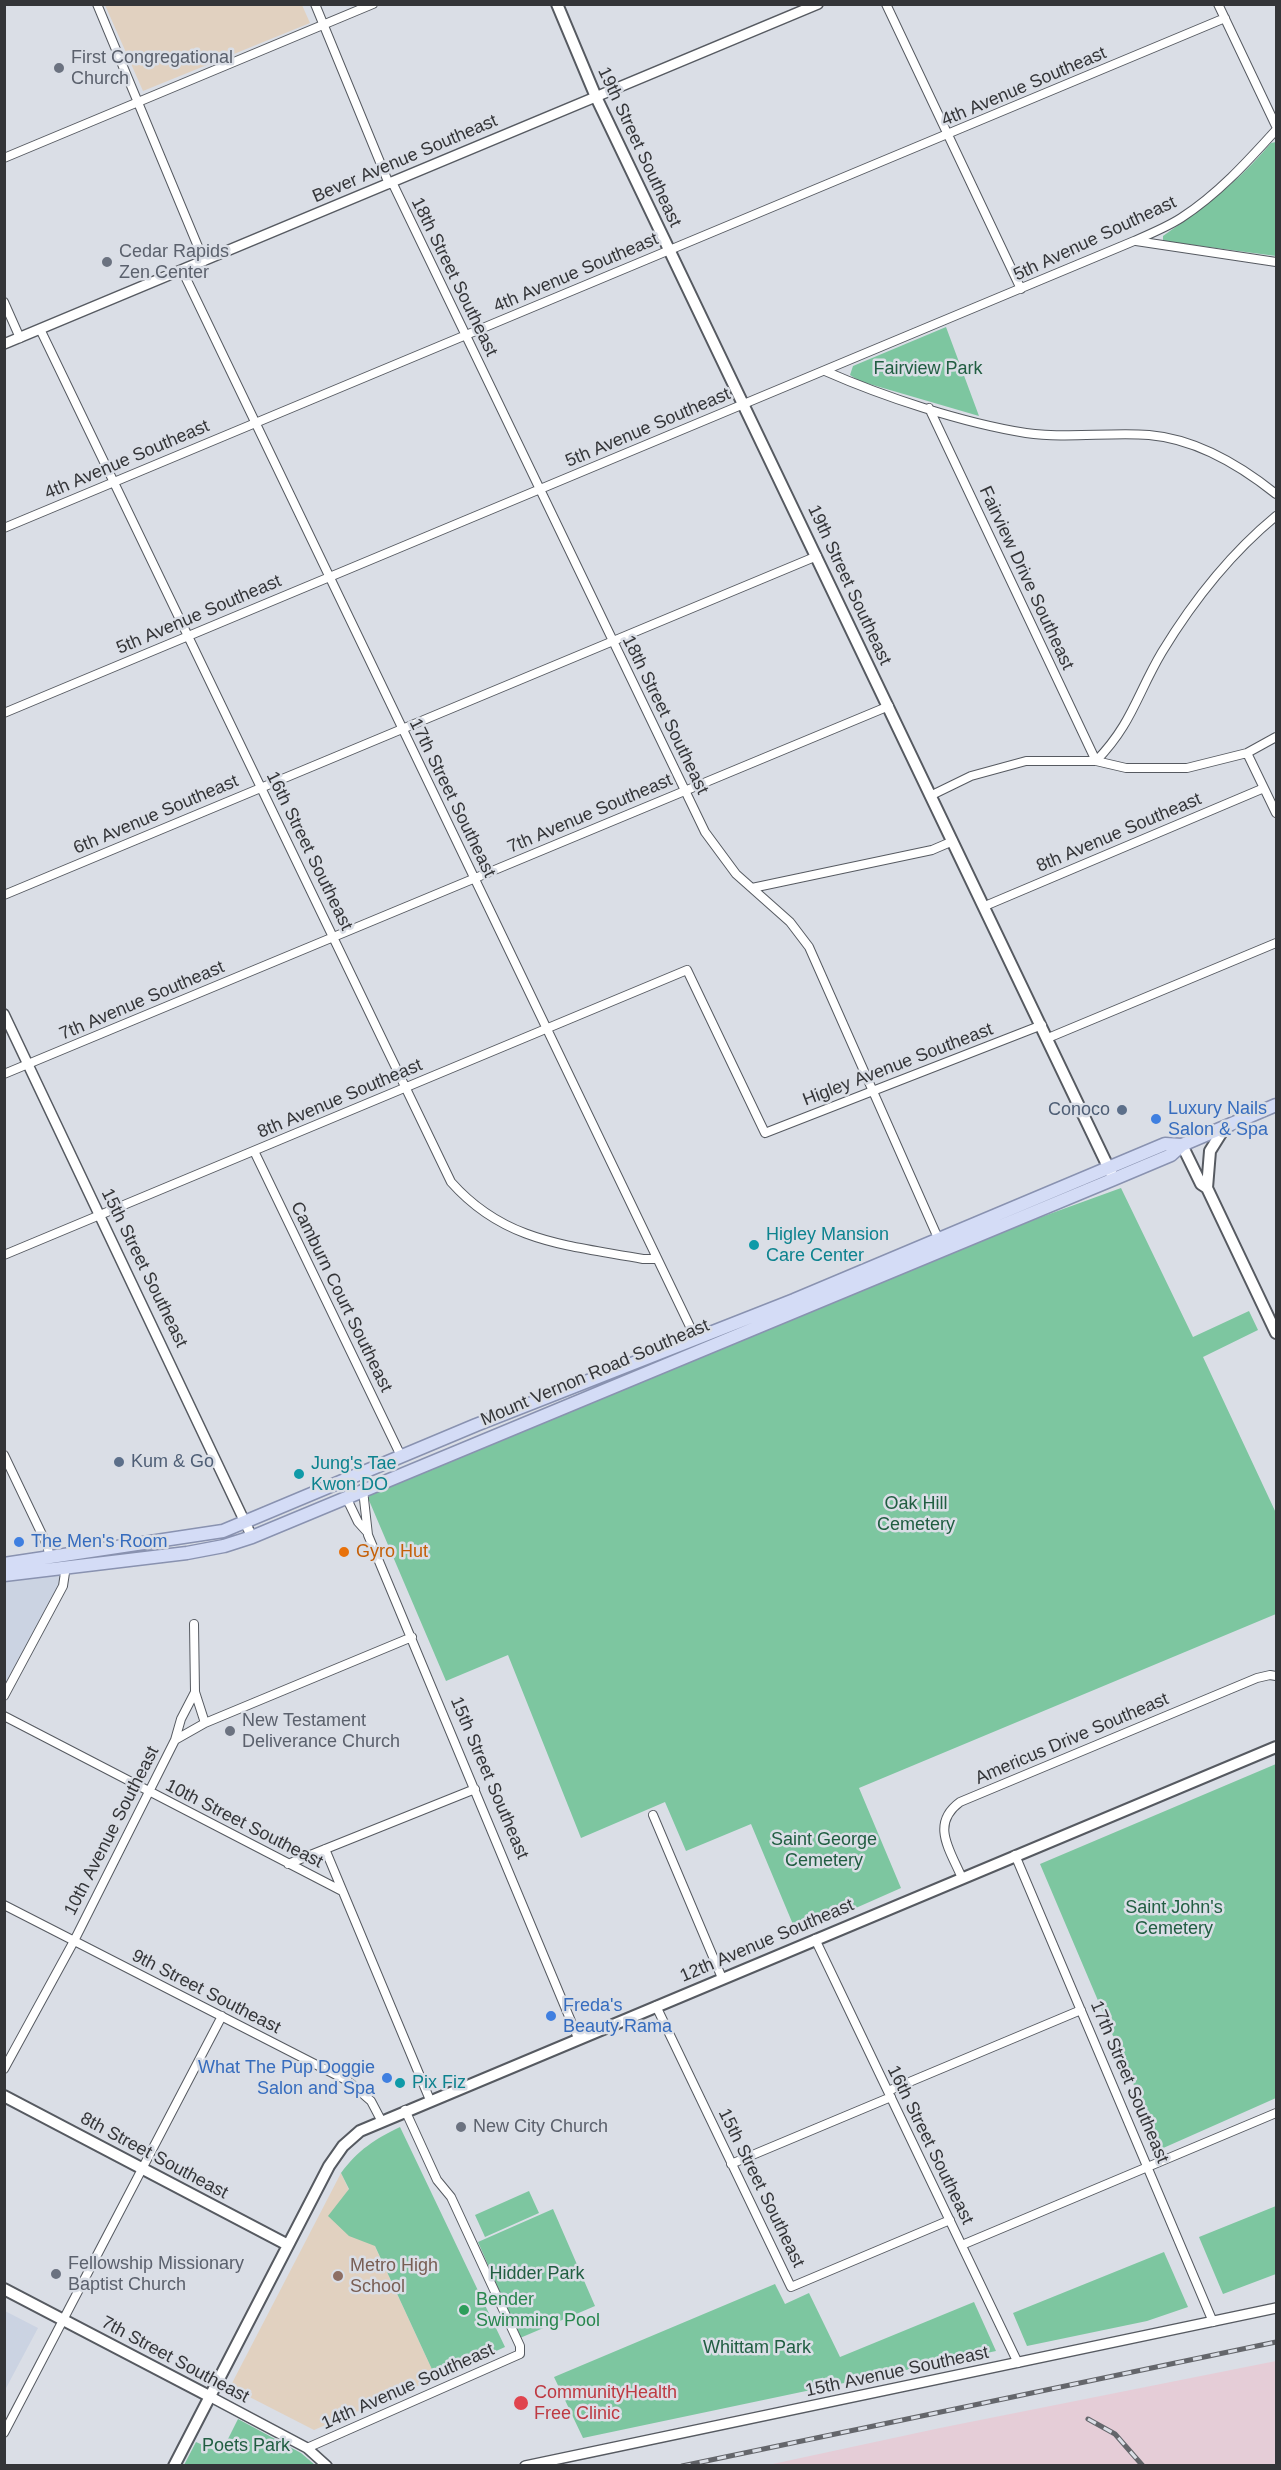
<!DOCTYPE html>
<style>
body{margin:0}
#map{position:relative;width:1281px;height:2470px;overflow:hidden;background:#dadee6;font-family:Arial,sans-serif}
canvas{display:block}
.frame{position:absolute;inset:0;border:6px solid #343538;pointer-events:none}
</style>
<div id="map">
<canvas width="1281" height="2470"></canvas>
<div class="frame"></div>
</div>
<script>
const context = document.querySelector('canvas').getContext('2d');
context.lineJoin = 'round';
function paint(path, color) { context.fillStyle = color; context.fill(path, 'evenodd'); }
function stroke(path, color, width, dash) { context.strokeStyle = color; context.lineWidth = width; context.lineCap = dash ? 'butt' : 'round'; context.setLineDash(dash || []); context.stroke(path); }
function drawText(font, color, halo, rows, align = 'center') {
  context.font = font + ' Arial,sans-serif'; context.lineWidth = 5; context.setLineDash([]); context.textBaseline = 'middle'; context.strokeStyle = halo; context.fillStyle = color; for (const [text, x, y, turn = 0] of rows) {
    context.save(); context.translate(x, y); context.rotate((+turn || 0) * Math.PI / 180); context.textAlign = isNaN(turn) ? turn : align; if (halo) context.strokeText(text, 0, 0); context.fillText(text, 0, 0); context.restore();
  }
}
const built = new Path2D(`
 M62 1560 65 1574 5 1697V1566Z
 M5 2311 38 2328 5 2390Z`);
const industrial = new Path2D(`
 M1276 2361V2465H768L940 2428Z`);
const education = new Path2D(`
 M105 5H302L310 23 143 91Z
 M341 2173 436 2378 314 2430 230 2387Z`);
const green = new Path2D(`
 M1276 142V256L1163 241V236C1205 207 1237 183 1271 143Z
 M946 327 979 416 859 381 850 375 853 366Z
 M1121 1188 1193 1337 1249 1311 1258 1330 1203 1357 1276 1513V1614L859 1788 901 1888 797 1934 751 1824 686 1851 665 1802 581 1838 508 1655 446 1681 368 1498 371 1493 997 1233Z
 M1276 1764V2098L1161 2149 1040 1864Z
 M400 2127 505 2347 436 2378 375 2246 349 2236 328 2216 349 2189 341 2173C358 2150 375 2139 400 2127Z
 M529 2191 539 2213 485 2237 475 2215Z
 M1276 2206V2274L1223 2294 1199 2237Z
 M553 2209 595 2306 520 2338 478 2242Z
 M1164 2252 1188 2307 1147 2321 1027 2346 1013 2313Z
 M775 2284 785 2304 809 2293 840 2357 974 2302 996 2351 583 2438 554 2377Z
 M238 2419 301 2453 315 2465H184L196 2442 221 2453Z`);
const minor = new Path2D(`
 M97 4 204 261
 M315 4 389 184
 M886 4 1021 289
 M1218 4 1276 126
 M4 158 373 4
 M392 182 705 832 736 874 790 922 809 947 938 1238
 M1136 241 1276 262
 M182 270 696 1339
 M4 302 20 338
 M40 329 451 1182C505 1243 568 1245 643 1259H657
 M825 371C884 397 963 423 1026 433 1067 439 1108 432 1149 435 1196 439 1241 466 1276 494
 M929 408 1096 761C1132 724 1137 694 1162 652 1193 601 1230 554 1276 516
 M4 528 1225 18
 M4 713 1134 241C1150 234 1167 227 1181 218 1218 194 1247 162 1276 130
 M1247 753 1276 813
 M932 795 971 776 1026 761H1096L1126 768H1187L1247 753 1276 737
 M752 888 932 850 953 841
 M4 895 817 556
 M985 906 1264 788
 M1048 1038 1276 943
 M4 1074 889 706
 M254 1151 401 1456
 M4 1255 687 970 765 1133 1042 1025
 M4 1455 47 1545 50 1558
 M363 1490 368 1535 578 2038
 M346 1497 358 1522 367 1532
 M194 1624 195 1692 205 1723
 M4 1696 63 1586 66 1566
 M4 1716 342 1891
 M175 1740 181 1719 195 1692
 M653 1815 722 1978
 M325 1849 430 2100
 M1015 1855 1213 2322
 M288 1864 475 1789
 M962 1878C950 1850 930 1824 960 1802L1257 1678 1270 1675 1276 1676
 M4 1905 348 2081 371 2101 381 2120
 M815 1939 1018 2363
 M656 2006 791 2287 950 2220
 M4 2069 74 1941 175 1740 205 1723 412 1637
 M888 2091 1081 2010
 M731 2164 891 2097
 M962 2245 1276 2113
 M4 2433 222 2016
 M307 2448 520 2354V2346L451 2197 437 2180 405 2110`);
const tertiary = new Path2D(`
 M4 344 818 4
 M4 1014 252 1537
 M209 2396 307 2448 327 2466
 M525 2466 1276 2308`);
const secondary = new Path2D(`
 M557 4 596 97 1112 1175
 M1225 1127 1210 1151 1207 1188 1276 1333
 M1182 1145 1201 1184 1207 1188
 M4 2096 288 2245
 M4 2289 209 2396
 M174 2466 329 2166 343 2146 360 2131 1276 1747`);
const primary = new Path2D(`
 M4 1564 223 1531 476 1425 794 1300 1165 1144 1182 1145
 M4 1575 187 1553 224 1546 252 1537 1114 1179 1171 1155 1182 1145 1276 1105`);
const rail = new Path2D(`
 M1088 2419 1115 2434 1143 2466
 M682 2466 1276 2342`);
const markers = [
 [59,68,6,"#6b7280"],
 [107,262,6,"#6b7280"],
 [1122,1110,6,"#5c6f8a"],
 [1156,1119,6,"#3f7fe0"],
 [754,1245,6,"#0f9aa8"],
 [119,1462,6,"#5c6f8a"],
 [299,1474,6,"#0f9aa8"],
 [19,1542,6,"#3f7fe0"],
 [344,1552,6,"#e8710a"],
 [230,1731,6,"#6b7280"],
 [551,2016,6,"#3f7fe0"],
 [387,2078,6,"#3f7fe0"],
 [400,2083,6,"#0f9aa8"],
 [461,2127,6,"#6b7280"],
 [56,2274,6,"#6b7280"],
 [338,2276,6,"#8d6e63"],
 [464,2310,6,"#2e9e5b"],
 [521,2403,8,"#e0444e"]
];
const worshipNames = [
 ["First Congregational",71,58],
 ["Church",71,79],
 ["Cedar Rapids",119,252],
 ["Zen Center",119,273],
 ["New Testament",242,1721],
 ["Deliverance Church",242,1742],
 ["New City Church",473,2127],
 ["Fellowship Missionary",68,2264],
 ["Baptist Church",68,2285]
];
const streetNames = [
 ["4th Avenue Southeast",1024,87,-23],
 ["19th Street Southeast",639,147,65],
 ["Bever Avenue Southeast",405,159,-23],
 ["5th Avenue Southeast",1095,239,-25],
 ["4th Avenue Southeast",576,273,-23],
 ["18th Street Southeast",454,277,64],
 ["5th Avenue Southeast",648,428,-23],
 ["4th Avenue Southeast",127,460,-23],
 ["Fairview Drive Southeast",1026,578,65],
 ["19th Street Southeast",849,585,65],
 ["5th Avenue Southeast",199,615,-23],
 ["18th Street Southeast",665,715,64],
 ["17th Street Southeast",452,798,64],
 ["7th Avenue Southeast",590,814,-23],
 ["6th Avenue Southeast",156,815,-23],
 ["8th Avenue Southeast",1119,833,-23],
 ["16th Street Southeast",309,851,64],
 ["7th Avenue Southeast",142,1001,-23],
 ["Higley Avenue Southeast",898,1065,-21],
 ["8th Avenue Southeast",340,1099,-23],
 ["15th Street Southeast",144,1268,64],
 ["Camburn Court Southeast",341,1297,64],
 ["Mount Vernon Road Southeast",595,1373,-23],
 ["Americus Drive Southeast",1072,1739,-23],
 ["15th Street Southeast",489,1778,67],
 ["10th Street Southeast",244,1824,27],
 ["10th Avenue Southeast",112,1831,-63],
 ["12th Avenue Southeast",767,1941,-23],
 ["9th Street Southeast",206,1992,27],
 ["17th Street Southeast",1129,2082,67],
 ["16th Street Southeast",930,2145,64],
 ["8th Street Southeast",154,2156,28],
 ["15th Street Southeast",761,2188,64],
 ["7th Street Southeast",175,2360,28],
 ["15th Avenue Southeast",897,2372,-12],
 ["14th Avenue Southeast",408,2387,-24]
];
const parkNames = [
 ["Fairview Park",928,369],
 ["Oak Hill",916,1504],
 ["Cemetery",916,1525],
 ["Saint George",824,1840],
 ["Cemetery",824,1861],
 ["Saint John's",1174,1908],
 ["Cemetery",1174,1929],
 ["Hidder Park",537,2274],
 ["Whittam Park",757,2348],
 ["Poets Park",246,2446]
];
const shopNames = [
 ["Luxury Nails",1168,1109],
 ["Salon & Spa",1168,1130],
 ["The Men's Room",31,1542],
 ["Freda's",563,2006],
 ["Beauty Rama",563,2027],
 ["What The Pup Doggie",375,2068,"right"],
 ["Salon and Spa",375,2089,"right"]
];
const serviceNames = [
 ["Conoco",1110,1110],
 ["Kum & Go",131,1462,"left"]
];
const cultureNames = [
 ["Higley Mansion",766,1235],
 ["Care Center",766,1256],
 ["Jung's Tae",311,1464],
 ["Kwon DO",311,1485],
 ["Pix Fiz",412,2083]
];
const foodNames = [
 ["Gyro Hut",356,1552]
];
const educationNames = [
 ["Metro High",350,2266],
 ["School",350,2287]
];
const leisureNames = [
 ["Bender",476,2300],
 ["Swimming Pool",476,2321]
];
const healthNames = [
 ["CommunityHealth",534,2393],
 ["Free Clinic",534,2414]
];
paint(built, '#cbd3e2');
paint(industrial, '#e5cdd7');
paint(education, '#e1d1c0');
paint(green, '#7dc6a0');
stroke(minor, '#565a61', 10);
stroke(tertiary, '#565a61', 12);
stroke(secondary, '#565a61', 14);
stroke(primary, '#8992b0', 15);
stroke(minor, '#fff', 8);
stroke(tertiary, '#fff', 9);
stroke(secondary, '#fff', 10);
stroke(primary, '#d4dcf6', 12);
stroke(rail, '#64666b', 5);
stroke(rail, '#dadee6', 3, [9]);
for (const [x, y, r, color] of markers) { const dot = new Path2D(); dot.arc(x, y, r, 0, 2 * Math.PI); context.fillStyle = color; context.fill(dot); stroke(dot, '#dadee6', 2); }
drawText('18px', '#5b616d', '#dadee6', worshipNames, 'left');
drawText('18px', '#343538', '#dadee6', streetNames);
drawText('18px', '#215e42', '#dadee6', parkNames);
drawText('18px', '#366cbe', '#dadee6', shopNames, 'left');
drawText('18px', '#4e5e75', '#dadee6', serviceNames, 'right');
drawText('18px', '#0d838f', '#dadee6', cultureNames, 'left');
drawText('18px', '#c56008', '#dadee6', foodNames, 'left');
drawText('18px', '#785e54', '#dadee6', educationNames, 'left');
drawText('18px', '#27864d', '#dadee6', leisureNames, 'left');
drawText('18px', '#be3a42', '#dadee6', healthNames, 'left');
</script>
